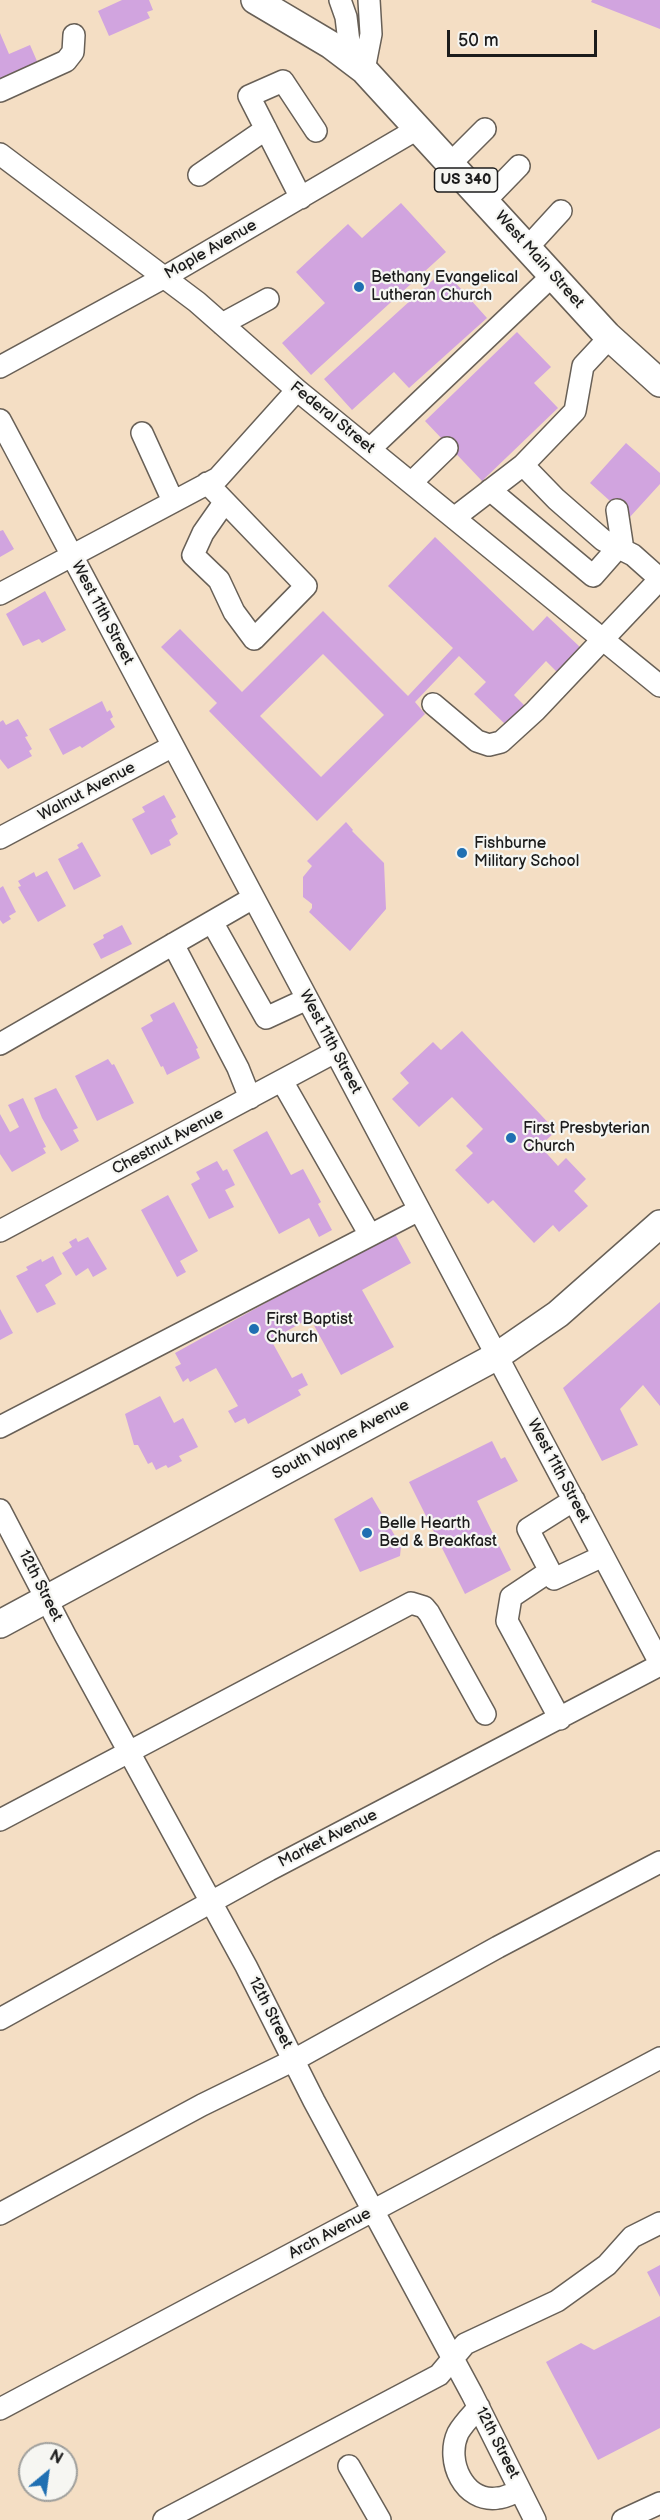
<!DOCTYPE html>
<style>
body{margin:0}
#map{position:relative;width:660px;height:2520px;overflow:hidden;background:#f4dec4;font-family:"Balsamiq Sans",sans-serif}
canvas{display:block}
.north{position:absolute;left:18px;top:2442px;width:60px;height:60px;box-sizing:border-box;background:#f6f6f2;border:2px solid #9f9f9c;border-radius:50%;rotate:29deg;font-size:16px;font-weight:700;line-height:24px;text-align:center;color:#1c1c1c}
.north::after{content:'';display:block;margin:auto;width:21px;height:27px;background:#1f6fb2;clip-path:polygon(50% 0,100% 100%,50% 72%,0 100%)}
.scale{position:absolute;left:447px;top:30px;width:150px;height:27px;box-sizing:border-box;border:3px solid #1c1c1c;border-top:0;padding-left:8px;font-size:18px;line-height:21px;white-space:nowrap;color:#1c1c1c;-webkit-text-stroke:4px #f6f6f2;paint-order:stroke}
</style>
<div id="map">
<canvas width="660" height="2520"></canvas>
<div class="north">N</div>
<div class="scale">50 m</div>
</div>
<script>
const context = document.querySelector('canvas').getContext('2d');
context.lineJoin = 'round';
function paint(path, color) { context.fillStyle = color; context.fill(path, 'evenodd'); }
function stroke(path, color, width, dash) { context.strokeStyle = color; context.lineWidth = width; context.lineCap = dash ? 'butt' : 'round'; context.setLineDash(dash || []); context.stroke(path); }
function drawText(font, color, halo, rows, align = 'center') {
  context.font = font + ' "Balsamiq Sans",sans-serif'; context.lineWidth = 4.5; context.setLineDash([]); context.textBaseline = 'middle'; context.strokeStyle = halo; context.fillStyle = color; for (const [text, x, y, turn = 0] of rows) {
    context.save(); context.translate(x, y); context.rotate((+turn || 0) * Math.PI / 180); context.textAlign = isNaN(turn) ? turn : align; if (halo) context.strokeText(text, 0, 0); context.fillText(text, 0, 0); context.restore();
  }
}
const building = new Path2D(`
 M122 0H149L153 10 147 12 150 18 109 36 98 11Z
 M592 0H660V29L591 2Z
 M0 33 9 54 30 45 40 68 0 85Z
 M401 203 446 252 311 375 282 343 325 303 296 272 348 224 362 238Z
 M444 270 487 318 409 388 394 372 352 410 324 379Z
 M517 332 551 367 534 383 558 408 482 481 425 421Z
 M626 443 660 473V484L629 518 590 483Z
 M3 530 14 549 0 557V531Z
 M435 537 533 631 547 616 581 648 557 672 546 661 514 695 526 707 507 726 474 694 486 682 459 656 415 702 425 714 317 821 209 711 217 703 161 647 180 629 242 692 323 611 408 696 453 648 388 586ZM323 654 384 715 321 777 260 716Z
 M45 591 66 630 42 643 39 639 23 646 6 614Z
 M102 701 107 712 110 710 113 717 110 719 115 727 82 748 80 746 63 755 49 729Z
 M18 719 28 736 25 737 32 749 29 751 32 756 8 769 0 759V722L3 720 6 725Z
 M164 795 176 817 171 820 178 834 169 840 171 845 151 855 132 819 145 812 142 807Z
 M346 822 353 830 352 831 384 863 386 909 350 951 309 912 312 908V904L303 897V877L312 866 307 861Z
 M82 842 101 876 74 890 58 859 79 848 77 845Z
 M47 871 66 906 38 922 18 887 21 886 18 881 34 872 36 877Z
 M3 886 16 912 9 916 11 919 3 924 0 920V888Z
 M122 925 132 944 101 959 93 944 104 938 103 935Z
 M174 1002 198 1048 196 1049 200 1058 167 1075 163 1066 161 1067 141 1028 153 1021 150 1015Z
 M462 1031 556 1131 540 1146 558 1166 566 1158 586 1179 574 1191 588 1206 559 1232 553 1225 534 1243 493 1200 488 1204 455 1170 473 1153 466 1146 483 1129 452 1097 419 1127 392 1099 409 1083 400 1073 433 1042 441 1050Z
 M108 1059 112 1065 114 1064 134 1103 97 1121 75 1076Z
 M56 1088 78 1128 73 1130 79 1141 61 1151 42 1118 34 1098Z
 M23 1098 46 1147 43 1148 46 1153 12 1172 0 1154V1114L10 1132 19 1127 8 1105Z
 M267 1131 291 1175 303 1169 321 1202 318 1204 332 1230 319 1237 309 1218 279 1234 233 1150Z
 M217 1161 223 1171 227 1169 235 1185 225 1190 234 1207 209 1219 191 1184 200 1179 196 1172Z
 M168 1195 198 1251 180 1261 186 1272 177 1277 141 1210Z
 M394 1232 411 1263 362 1290 394 1347 341 1375 310 1318 271 1340 292 1378 302 1373 308 1385 298 1390 301 1395 248 1424 245 1418 235 1423 228 1411 238 1406 216 1368 190 1382 188 1378 183 1382 175 1367 181 1364 175 1353Z
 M88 1237 107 1269 93 1277 88 1268 76 1276 62 1253 72 1247 69 1242 76 1238 78 1242Z
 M53 1256 62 1274 45 1285 56 1304 37 1313 16 1276 28 1270 26 1267 41 1259 42 1262Z
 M660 1302V1406L643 1385 620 1409 638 1445 602 1461 563 1388Z
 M0 1309 13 1333 0 1340Z
 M160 1396 174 1423 183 1418 198 1447 179 1456 182 1461 168 1468 166 1465 156 1470 152 1462 148 1464 138 1445H134L125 1414Z
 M492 1441 501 1459 505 1457 518 1481 477 1501 511 1570 465 1594 409 1482Z
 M372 1497 401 1546 400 1556 360 1572 334 1519Z
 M660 2265V2297L647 2272Z
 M660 2316V2428L598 2460 546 2362 581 2343 594 2350Z`);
const minor = new Path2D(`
 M340 0 346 17 351 59
 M364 70 371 34 369 0
 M0 91 66 61 73 52 74 35
 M0 154 197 302 297 390 660 686
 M451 163 485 129
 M199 175 266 129
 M301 198 249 96 283 81 316 131
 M485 201 519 166
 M528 247 561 211
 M222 324 268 299
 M0 367 163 278 419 128
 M0 420 660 1663
 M142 433 173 501
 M370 449 553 275
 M523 465 556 499 603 540 633 555 660 579
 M207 483 306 586 254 639 234 612 219 580 193 555 203 533 224 503
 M411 483 447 448
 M490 490 593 576 622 543 617 510
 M454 518 523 465 575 411 583 366 610 337
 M0 594 218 478 297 390
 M433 704 477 741 489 745 501 742 535 711 660 579
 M0 838 173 746
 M212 922 266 1018 307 999
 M173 944 238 1068 250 1098
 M0 1044 253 898
 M282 1081 370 1235
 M0 1231 335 1052
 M0 1427 419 1210
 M574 1500 528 1529 554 1579 603 1556
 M0 1510 65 1635 246 1966 314 2101 472 2394 535 2520
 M550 1571 511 1597 507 1621 560 1719
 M0 1820 411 1603 424 1607 429 1613 485 1714
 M0 2019 269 1870 660 1665
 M0 2214 202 2105 294 2060 498 1947 660 1862
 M479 2407C472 2415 463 2424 458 2433 445 2461 464 2503 498 2498 505 2498 513 2493 520 2490
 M0 2409 660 2058
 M349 2466 380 2520
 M164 2520 439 2375 465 2344 557 2301 607 2265 632 2237 660 2223
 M623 2520 660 2503`);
const major = new Path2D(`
 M255 0 331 45 364 70 607 335 660 383
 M0 1624 497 1356 558 1314 660 1224`);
const markers = [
 [359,287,6,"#1f6fb2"],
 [462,853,6,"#1f6fb2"],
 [511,1138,6,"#1f6fb2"],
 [254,1329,6,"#1f6fb2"],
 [367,1533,6,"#1f6fb2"]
];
const shields = [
 [466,180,63]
];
const shieldNames = [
 ["US 340",466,180]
];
const streetNames = [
 ["Maple Avenue",211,250,-30],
 ["West Main Street",539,260,48],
 ["Federal Street",332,418,39],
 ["West 11th Street",102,613,62],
 ["Walnut Avenue",87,792,-28],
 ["West 11th Street",330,1042,62],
 ["Chestnut Avenue",168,1142,-28],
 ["South Wayne Avenue",341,1440,-28],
 ["West 11th Street",558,1471,62],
 ["12th Street",40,1586,63],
 ["Market Avenue",328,1839,-27],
 ["12th Street",270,2013,63],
 ["Arch Avenue",330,2234,-28],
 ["12th Street",497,2443,63]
];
const poiNames = [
 ["Bethany Evangelical",371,278],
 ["Lutheran Church",371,296],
 ["Fishburne",474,844],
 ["Military School",474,862],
 ["First Presbyterian",523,1129],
 ["Church",523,1147],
 ["First Baptist",266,1320],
 ["Church",266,1338],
 ["Belle Hearth",379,1524],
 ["Bed & Breakfast",379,1542]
];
paint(building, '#d1a4df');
stroke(minor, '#686057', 24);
stroke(major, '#686057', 30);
stroke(minor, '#fff', 21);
stroke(major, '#fff', 27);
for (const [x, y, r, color] of markers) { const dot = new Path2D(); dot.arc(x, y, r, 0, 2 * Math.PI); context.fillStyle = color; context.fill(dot); stroke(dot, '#f6f6f2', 2); }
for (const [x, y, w] of shields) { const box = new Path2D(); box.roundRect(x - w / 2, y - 12, w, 24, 4.5); context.fillStyle = '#f6f6f2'; context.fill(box); stroke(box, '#1c1c1c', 1.5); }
drawText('bold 15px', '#1c1c1c', null, shieldNames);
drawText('16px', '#1c1c1c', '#f6f6f2', streetNames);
drawText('16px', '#1c1c1c', '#f6f6f2', poiNames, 'left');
</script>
